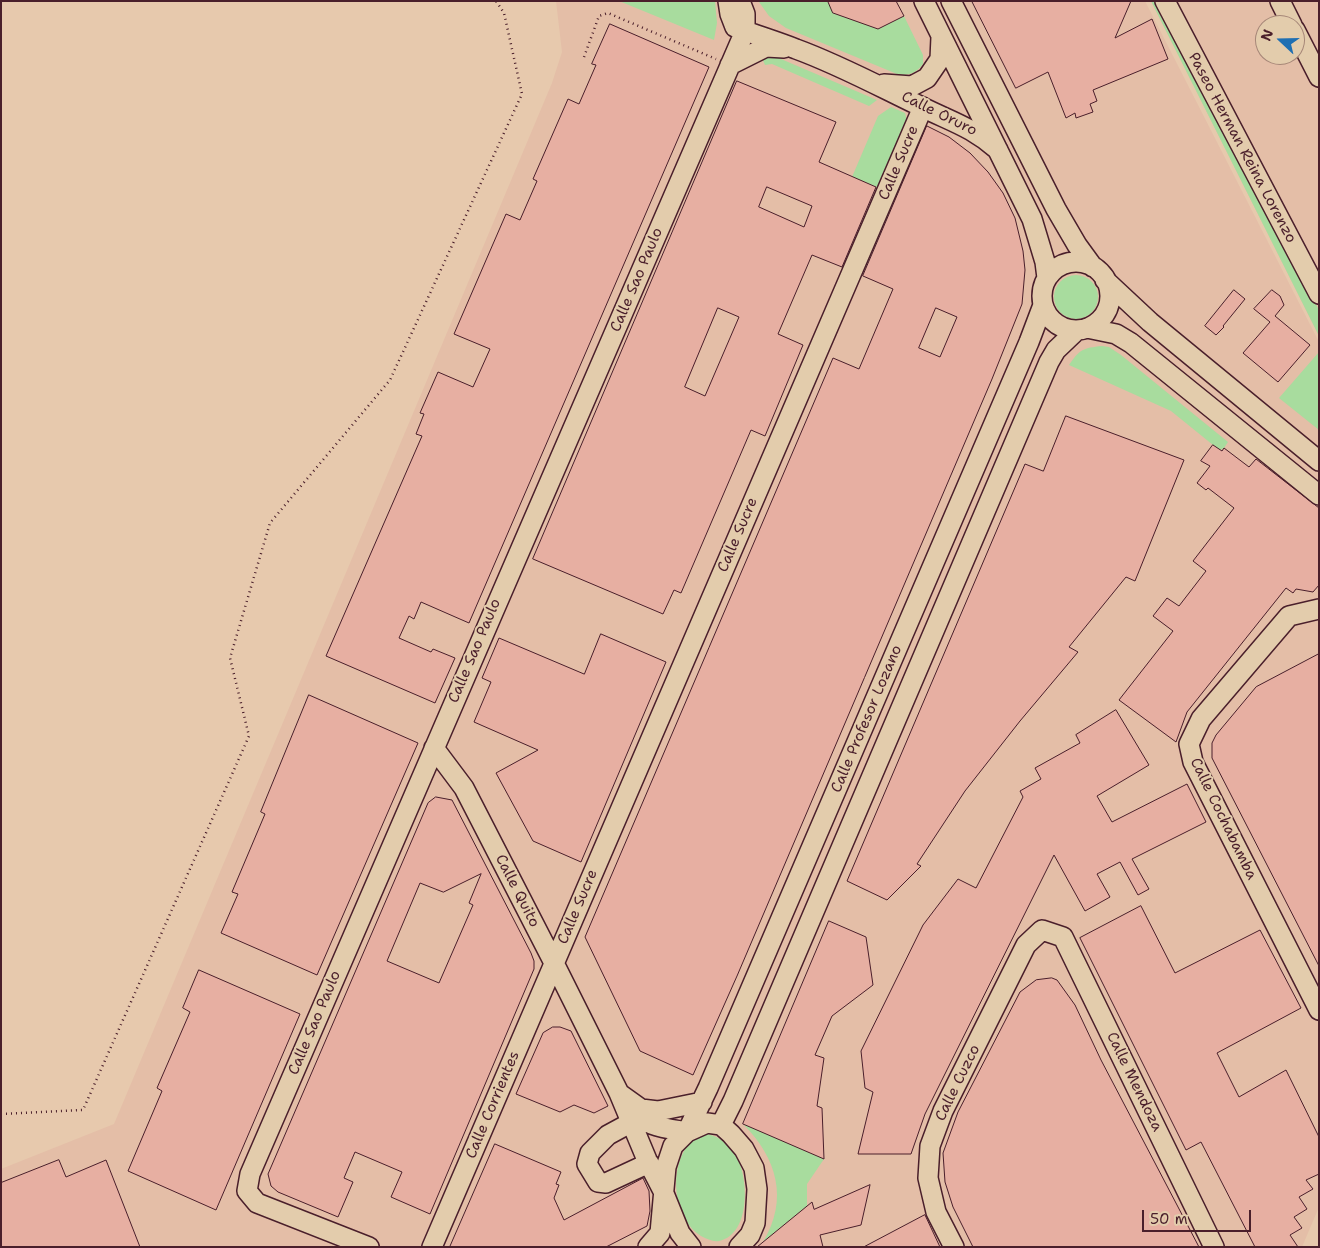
<!DOCTYPE html>
<style>
body{margin:0}
#map{position:relative;width:1320px;height:1248px;overflow:hidden;background:#e7c9ad;font-family:"Shantell Sans",sans-serif}
canvas{display:block}
.frame{position:absolute;inset:0;border:2px solid #4a1f2b;pointer-events:none}
.north{position:absolute;left:1255px;top:15px;width:50px;height:50px;box-sizing:border-box;background:#e3ccac;border:1px solid #a68778;border-radius:50%;rotate:291deg;font-size:14px;font-weight:700;line-height:20px;text-align:center;color:#4a1f2b}
.north::after{content:'';display:block;margin:auto;width:18px;height:22px;background:#1f6fb2;clip-path:polygon(50% 0,100% 100%,50% 72%,0 100%)}
.scale{position:absolute;left:1142px;top:1210px;width:109px;height:22px;box-sizing:border-box;border:2px solid #4a1f2b;border-top:0;padding-left:6px;font-size:15px;line-height:18px;white-space:nowrap;color:#4a1f2b;-webkit-text-stroke:4px #e3ccac;paint-order:stroke}
</style>
<div id="map">
<canvas width="1320" height="1248"></canvas>
<div class="frame"></div>
<div class="north">N</div>
<div class="scale">50 m</div>
</div>
<script>
const context = document.querySelector('canvas').getContext('2d');
context.lineJoin = 'round';
function paint(path, color) { context.fillStyle = color; context.fill(path, 'evenodd'); }
function stroke(path, color, width, dash) { context.strokeStyle = color; context.lineWidth = width; context.lineCap = dash ? 'butt' : 'round'; context.setLineDash(dash || []); context.stroke(path); }
function drawText(font, color, halo, rows, align = 'center') {
  context.font = font + ' "Shantell Sans",sans-serif'; context.lineWidth = 4; context.setLineDash([]); context.textBaseline = 'middle'; context.strokeStyle = halo; context.fillStyle = color; for (const [text, x, y, turn = 0] of rows) {
    context.save(); context.translate(x, y); context.rotate((+turn || 0) * Math.PI / 180); context.textAlign = isNaN(turn) ? turn : align; if (halo) context.strokeText(text, 0, 0); context.fillText(text, 0, 0); context.restore();
  }
}
const built = new Path2D(`
 M556 1H1145L1319 342V1207L1302 1247H1V1169L114 1124 552 83 562 52Z
 M1151 1H1319V336ZM1265 25H1295V55H1265Z`);
const green = new Path2D(`
 M619 1H715L717 23 714 40Z
 M761 1H828L833 13 878 29 904 16 923 55V64C915 74 909 76 897 74L786 28 769 16 759 2Z
 M1151 1H1157L1319 310V336Z
 M774 56 877 100 869 106 772 64 765 65 762 58Z
 M891 107 905 113 907 121 879 188 852 177 878 116Z
 M1054 297a22 22 0 1 1 44 0a22 22 0 1 1-44 0Z
 M1102 346 1109 347 1121 355 1228 442 1224 448 1220 450 1213 445 1171 411 1069 365C1080 349 1083 348 1102 346Z
 M1319 352V430L1279 398Z
 M743 1124 824 1159 807 1184V1206L763 1242C789 1199 777 1158 743 1124Z
 M704 1133C716 1136 725 1140 733 1150 749 1171 753 1234 719 1241 713 1242 707 1239 701 1236 675 1220 670 1178 683 1153 686 1147 689 1141 694 1137 697 1135 701 1134 704 1133Z`);
const building = new Path2D(`
 M828 1H896L904 16 878 29 833 13Z
 M972 1H1131L1115 38 1152 19 1168 59 1093 90 1097 101 1090 104 1093 112 1076 118 1075 113 1066 118 1048 72 1016 88Z
 M610 24 709 67 469 623 421 602 414 619 409 616 399 638 431 652 433 649 455 658 435 703 326 656 422 436 416 434 424 414 420 413 438 372 473 387 490 349 454 334 506 214 520 220 537 181 533 179 568 99 579 104 596 65 592 64Z
 M737 81 836 122 819 162 876 187 842 267 812 255 778 334 803 345 765 436 751 430 681 593 674 590 663 614 533 559ZM767 187 812 206 804 227 759 207ZM718 308 739 317 705 396 685 387Z
 M927 126 949 137 970 153 988 172 1003 193 1015 218 1023 251 1025 270 1022 304 992 379 737 976 693 1075 640 1051 585 937 833 358 859 369 893 289 863 276ZM936 308 957 317 940 357 919 348Z
 M1234 290 1245 299 1223 326 1224 327 1216 335 1205 326Z
 M1272 290 1280 296 1284 305 1275 316 1310 345 1278 382 1243 353 1270 322 1254 309Z
 M1066 416 1184 460 1135 581 1126 577 1069 647 1078 652 1020 721 965 791 917 864 921 866 887 900 847 881 1025 464 1043 471Z
 M1213 445 1222 451 1224 448 1249 467 1256 459 1319 508V585L1313 592 1296 589 1293 593 1286 588 1187 712 1176 742 1119 700 1173 631 1153 616 1167 598 1179 606 1206 571 1193 561 1234 508 1208 488 1206 490 1197 483 1210 466 1201 461Z
 M601 634 666 662 581 862 533 841 496 773 538 750 474 722 491 682 482 678 499 638 584 674Z
 M1319 654V966L1212 758V743L1216 735 1256 687Z
 M309 695 418 743 317 975 221 933 238 894 232 892 265 814 261 812Z
 M1116 710 1149 765 1097 796 1112 822 1187 784 1206 822 1132 859 1149 889 1138 895 1120 862 1097 874 1110 897 1085 911 1054 855 925 1114 911 1154H858L873 1092 865 1088 861 1051 923 925 958 879 976 888 1023 797 1020 791 1041 779 1035 768 1080 743 1076 735Z
 M436 797 452 800 531 953 534 961V969L430 1214 391 1197 402 1172 355 1152 344 1178 353 1182 338 1217 278 1192 271 1186 268 1174 428 803ZM481 874 469 903 473 905 439 983 387 961 420 883 443 892Z
 M1141 906 1175 973 1260 930 1301 1008 1217 1053 1239 1097 1286 1070 1319 1137V1174L1306 1180 1313 1189 1299 1197 1307 1209 1294 1217 1302 1228 1290 1235 1298 1247H1255L1201 1142 1186 1150 1080 938Z
 M829 921 866 937 873 985 832 1016 815 1055 824 1058 817 1106 822 1108 824 1159 743 1124Z
 M199 970 300 1014 216 1210 128 1171 162 1091 157 1088 190 1012 183 1008Z
 M1052 978 1057 980 1075 1005 1101 1060 1199 1247H973L953 1207 945 1182 943 1153 958 1112 1020 992 1036 980Z
 M553 1027H560L571 1031 608 1106 594 1113 574 1105 560 1112 516 1094 543 1033Z
 M495 1144 561 1172 556 1184 559 1185 554 1198 564 1220 643 1178 649 1191 650 1211 647 1226 606 1247H450Z
 M59 1160 66 1177 106 1160 140 1247H1V1183Z
 M870 1185 861 1225 820 1235 823 1247H757L812 1202 814 1209Z
 M925 1215 940 1247H864Z`);
const path = new Path2D(`
 M584 57 599 16 608 13 716 59
 M1 1114 83 1110 249 736 230 658 270 523 390 380 522 94 504 13 496 1`);
const minor = new Path2D(`
 M728 1 730 14 735 27C755 35 776 41 796 49 840 65 880 87 922 107 952 122 972 127 998 150
 M924 1 1032 219 1045 262 1047 278
 M951 1 1056 209 1077 245 1093 267
 M1165 1 1319 294
 M1280 1 1292 25
 M1295 30 1319 77
 M730 65 766 47 784 48
 M884 84 912 86 927 78 940 59 941 37
 M1042 296a34 34 0 1 1 68 0a34 34 0 1 1-68 0Z
 M1105 280 1150 322 1319 461
 M1087 328 1116 334 1131 343 1319 495
 M1319 609 1289 616 1201 719 1189 744 1193 762 1319 1010
 M434 748 464 788 554 963 619 1093 647 1160 663 1191 680 1233 691 1247
 M620 1094 641 1109 658 1111 702 1102
 M630 1108C645 1127 664 1128 687 1132
 M632 1122 608 1135 590 1153 587 1164 598 1182 606 1183 649 1163
 M721 1125 733 1101 1049 362 1056 350 1077 330
 M687 1132 708 1088 1029 342 1043 305
 M369 1247 257 1203 247 1191 250 1174 745 31V14L740 1
 M432 1247 923 107
 M648 1247 660 1233 666 1167 673 1146 687 1132 707 1123 721 1125 731 1134 744 1149 754 1168 757 1189 755 1223 750 1235 739 1247
 M954 1247 936 1212 928 1178 930 1146 943 1111 1026 945 1042 930 1063 937 1214 1247`);
const streetNames = [
 ["Calle Oruro",939,114,26],
 ["Paseo Herman Reina Lorenzo",1242,148,62],
 ["Calle Sucre",899,163,-67],
 ["Calle Sao Paulo",637,280,-67],
 ["Calle Sucre",738,535,-67],
 ["Calle Sao Paulo",475,651,-67],
 ["Calle Profesor Lozano",867,719,-67],
 ["Calle Cochabamba",1223,819,64],
 ["Calle Quito",517,891,63],
 ["Calle Sucre",578,907,-67],
 ["Calle Sao Paulo",315,1023,-67],
 ["Calle Mendoza",1134,1082,64],
 ["Calle Cuzco",958,1083,-64],
 ["Calle Corrientes",493,1105,-67]
];
paint(built, '#e4bea7');
paint(green, '#a8dc9e');
paint(building, '#e7afa2');
stroke(building, '#4a1f2b', 1);
stroke(minor, '#4a1f2b', 22);
stroke(path, '#4a1f2b', 2.5, [1, 4]);
stroke(minor, '#e3ccac', 19);
drawText('15px', '#4a1f2b', '#e3ccac', streetNames);
</script>
